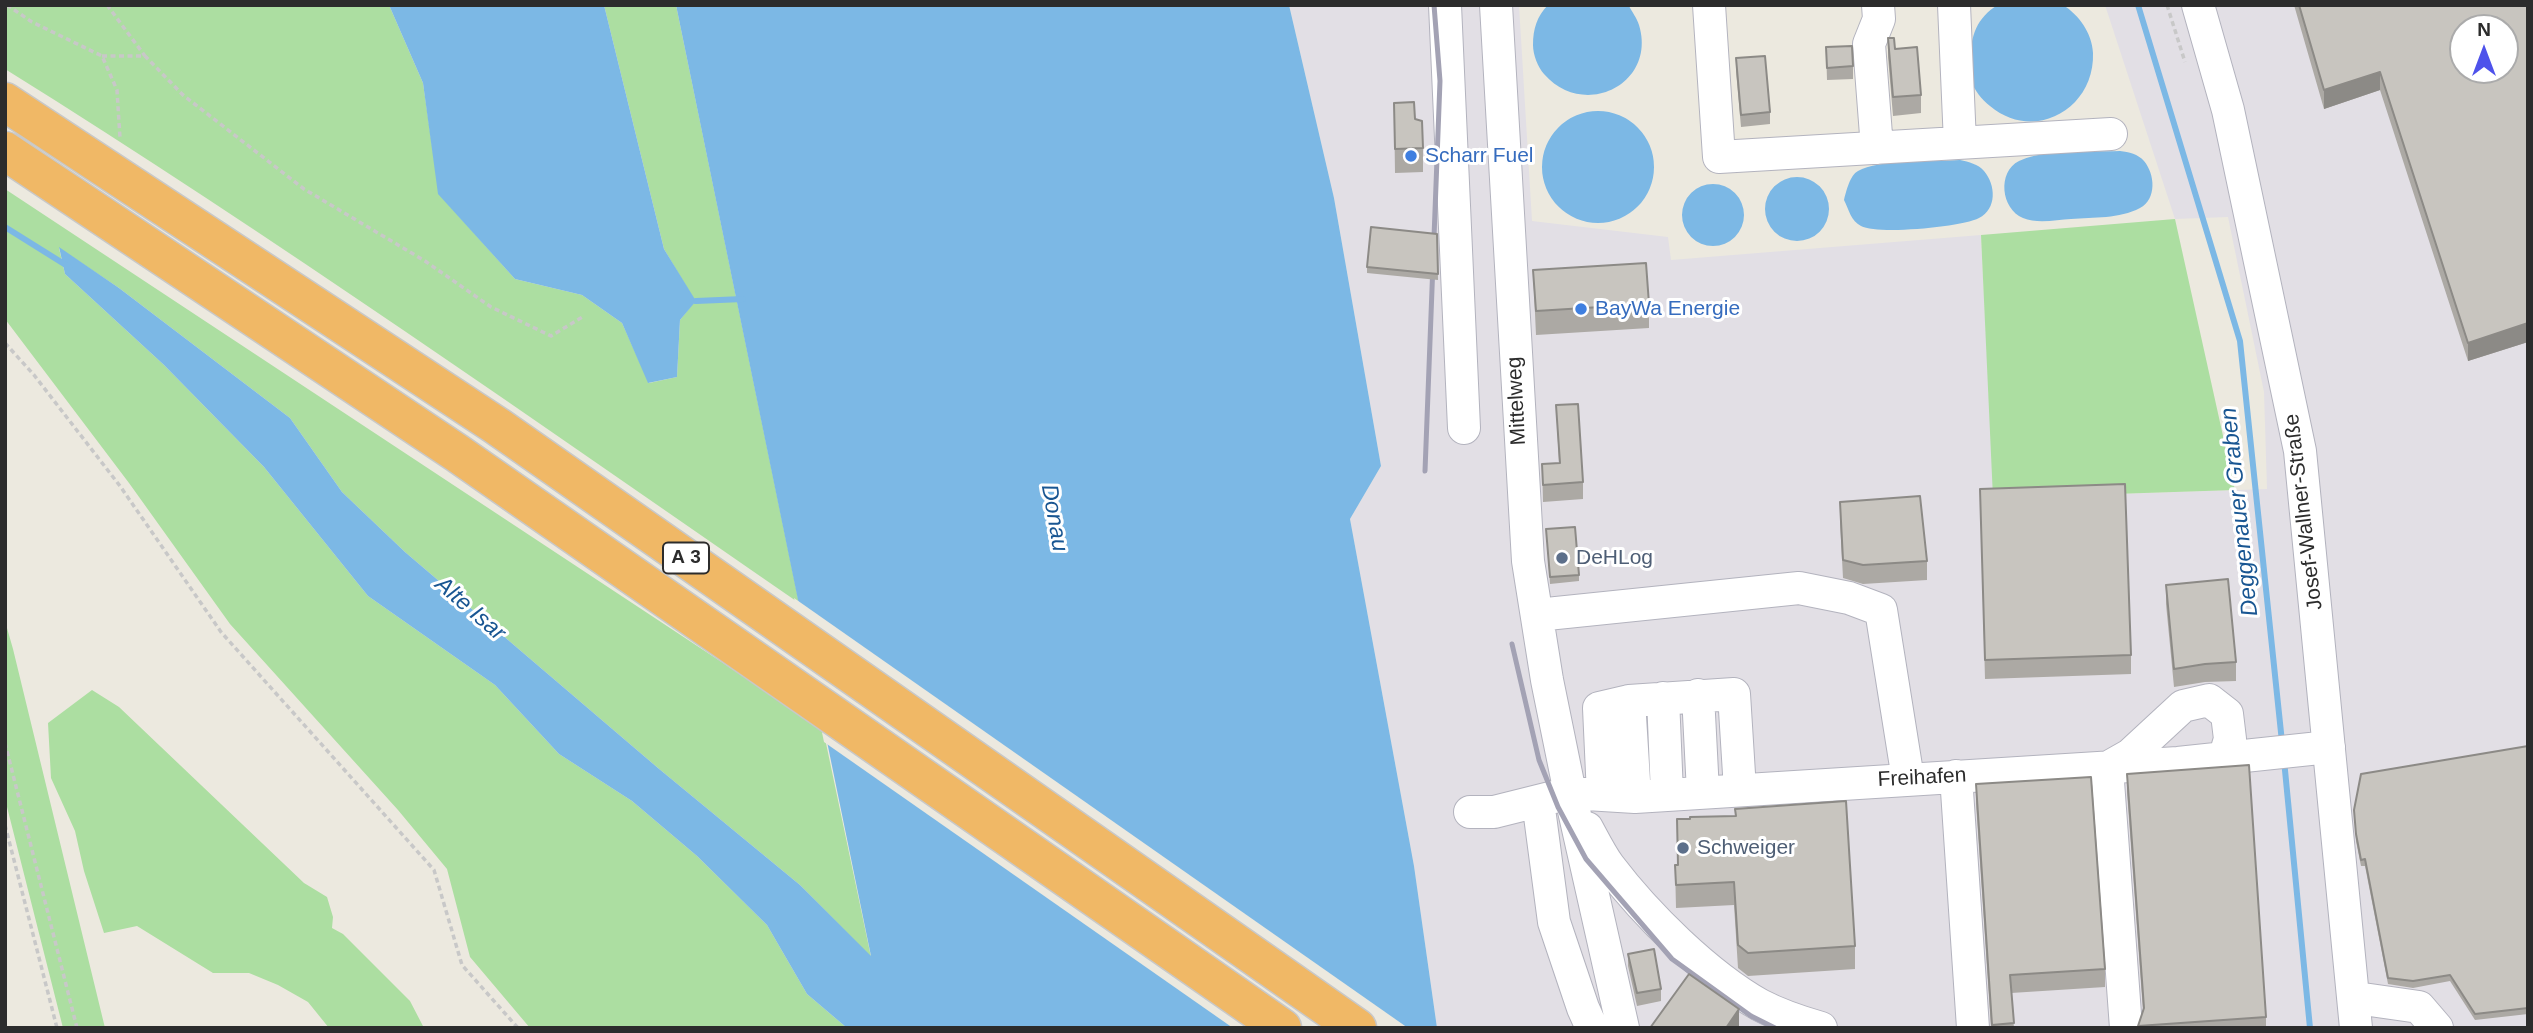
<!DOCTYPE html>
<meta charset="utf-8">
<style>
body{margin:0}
#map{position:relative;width:2533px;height:1033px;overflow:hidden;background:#ece9df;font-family:Arial,sans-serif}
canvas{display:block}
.frame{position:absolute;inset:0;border:7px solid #2c2c2c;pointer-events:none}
.north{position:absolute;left:2449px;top:14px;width:70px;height:70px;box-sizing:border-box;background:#fff;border:2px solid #ababab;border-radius:50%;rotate:0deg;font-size:19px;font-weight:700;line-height:28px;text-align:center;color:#2c2c2c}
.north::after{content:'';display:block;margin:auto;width:24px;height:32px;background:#4e52eb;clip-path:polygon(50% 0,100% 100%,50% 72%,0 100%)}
</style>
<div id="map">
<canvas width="2533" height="1033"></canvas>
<div class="frame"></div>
<div class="north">N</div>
</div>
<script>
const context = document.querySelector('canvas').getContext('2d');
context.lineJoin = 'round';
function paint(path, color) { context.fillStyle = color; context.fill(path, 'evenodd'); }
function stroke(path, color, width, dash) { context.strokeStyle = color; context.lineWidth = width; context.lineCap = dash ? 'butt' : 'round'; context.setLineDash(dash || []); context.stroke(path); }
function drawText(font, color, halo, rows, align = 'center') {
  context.font = font + ' Arial,sans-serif'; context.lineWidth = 6; context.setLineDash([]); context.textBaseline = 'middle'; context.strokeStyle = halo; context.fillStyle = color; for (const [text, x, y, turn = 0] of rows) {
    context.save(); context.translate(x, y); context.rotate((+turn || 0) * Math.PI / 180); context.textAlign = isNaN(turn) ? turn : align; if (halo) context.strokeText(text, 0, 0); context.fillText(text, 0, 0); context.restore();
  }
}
const industrial = new Path2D(`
 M1289 5H1519L1532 221 1668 237 1671 260 1981 235 1994 498 2267 489 2264 392 2228 217 2175 219 2105 5H2528V1028H1437L1414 866 1350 519 1381 466 1334 198ZM2463 28H2505V70H2463Z`);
const green = new Path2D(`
 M5 5H389L423 83 439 194 515 279 582 295 622 323 649 383 677 377 680 320 695 301 664 249 604 5H676L799 603C537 422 276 238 5 69Z
 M5 189 823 729 871 957 800 885 658 768 405 552 342 492 290 418 119 288 59 248 65 274 164 365 264 467 368 596 495 685 559 754 632 801 697 856 767 925 807 994 847 1028H530L470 957 447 869 398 810 230 624 129 483 5 319Z
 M2175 219 2235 490 1993 498 1981 235Z
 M5 621 13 649 105 1028H63L5 799Z
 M92 690 119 707 304 883 327 897 333 917 332 928 343 934 410 1001 424 1028H329L308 1002 278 985 249 973H213L137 926 104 933 84 871 75 831 51 778 48 723Z`);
const water = new Path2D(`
 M389 5H604L664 249 696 301 680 320 677 377 648 383 622 323 582 295 515 279 438 194 423 83Z
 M676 5H1289L1334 198 1381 466 1350 519 1414 866 1437 1028H847L807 994 767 925 697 856 632 801 559 754 495 685 368 596 264 467 164 365 65 274 59 247 119 288 290 418 342 492 405 552 658 768 800 885 871 956Z
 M1548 5 1629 6C1632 12 1637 18 1639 25 1657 84 1584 120 1544 74 1538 67 1533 55 1533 45 1533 29 1537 16 1548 5Z
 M1998 5H2063C2079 15 2092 33 2093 53 2095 109 2034 143 1990 106 1982 100 1974 90 1971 80 1970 74 1971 65 1971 59 1970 37 1977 17 1998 5Z
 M1542 167a56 56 0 1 1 112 0a56 56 0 1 1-112 0Z
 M2120 151C2129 152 2138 154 2144 161 2155 174 2157 199 2140 208 2119 219 2094 217 2071 219 2056 220 2037 224 2023 218 2001 209 1997 172 2019 161 2046 148 2091 152 2120 151Z
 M1960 160C1969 162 1978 164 1984 171 1996 185 1997 209 1979 218 1962 227 1878 235 1861 226 1851 221 1849 210 1844 200 1846 192 1850 175 1858 171 1878 159 1935 162 1960 160Z
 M1765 209a32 32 0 1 1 64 0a32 32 0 1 1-64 0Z
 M1682 215a31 31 0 1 1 62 0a31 31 0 1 1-62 0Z`);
const pier = new Path2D(`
 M794 598 1408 1028H1233L824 742Z`);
const stream = new Path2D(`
 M2138 5 2240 341 2282 742
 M5 227 69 267
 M696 301 743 299
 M2284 760 2310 1028`);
const path = new Path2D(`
 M7 5 32 22 102 56 117 90 120 138
 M107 5 145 56
 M2167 5 2185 62
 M102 56H145L183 95 304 189 425 261 491 307 551 336 584 316
 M5 343 34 375 120 486 221 632 434 870 462 965 518 1028
 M5 743 77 1028
 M5 825 57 1028`);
const minor = new Path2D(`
 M1445 5 1464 428
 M1496 5 1528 561 1547 680 1570 793 1623 1028
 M1709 5 1719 157 2111 134
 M1954 5 1960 143
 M2198 5 2228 110 2300 451 2356 1028
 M1877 148 1869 44 1879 19 1878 5
 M1537 615 1799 588 1849 598 1881 610 1908 779
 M1698 695 1703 792
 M1663 698 1667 794
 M1629 701 1635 797
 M1956 776 1973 1028
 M1603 795 1599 708 1629 701 1734 694 1740 790
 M1538 801 1554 922 1583 1008 1592 1028
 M1470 812H1494L1570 793 1635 797 2178 763 2329 747
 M1587 828C1594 841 1601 855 1609 866 1646 915 1707 975 1760 1005 1779 1015 1800 1022 1821 1028
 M2353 995 2363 999 2419 1007 2437 1028
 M2126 1028 2107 768 2130 755 2183 706 2209 700 2227 714 2230 739 2224 759`);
const highway = new Path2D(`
 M5 102 497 426 1357 1028
 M5 151 457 453 1282 1028`);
const rail = new Path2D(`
 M1425 471 1440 81 1434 5
 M1512 644 1539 760 1558 807 1586 859 1672 959 1751 1016 1775 1028`);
const wall = new Path2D(`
 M2294 5H2528V342L2468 361 2380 90 2324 109Z
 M1888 38 1921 95V113L1893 116 1888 57Z
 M1826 47 1853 66V79L1827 80Z
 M1736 58 1770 112V124L1741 127 1736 71Z
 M1394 103 1415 119 1423 148V172L1395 173Z
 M1437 234 1438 280 1367 273V267Z
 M1533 270 1649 304V328L1536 335Z
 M1556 405 1583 482V499L1543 502 1542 464 1559 463Z
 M1980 489 2131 655V674L1985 679Z
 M1840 502 1927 561V580L1863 584 1843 578 1840 521Z
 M1546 529 1579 575V581L1550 584Z
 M2166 585 2236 662V681L2205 682 2174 687 2166 604Z
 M2528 746V1014L2475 1020 2450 981 2413 988 2388 984 2365 866H2361L2356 841 2354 810Z
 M2127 774 2266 1017V1028H2138L2143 1011 2127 792Z
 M1976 784 2105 969V987L2011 993 2014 1028H1991L1976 803Z
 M1735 809 1855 946V969L1748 976 1738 968 1734 905 1676 908 1675 865H1678L1735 816Z
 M1628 954 1661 989V1001L1637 1006 1628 966Z`);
const shadedWall = new Path2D(`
 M2380 72V90L2324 109V90Z
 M2528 323V342L2468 361V343Z
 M1739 1009V1028H1726Z`);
const building = new Path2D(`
 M2299 5H2528V323L2468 343 2380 72 2324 90ZM2463 28H2505V70H2463Z
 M1888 38H1894L1895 49 1917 47 1921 95 1893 97Z
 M1852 46 1853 66 1827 68 1826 47Z
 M1765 56 1770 112 1741 115 1736 58Z
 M1414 102 1415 119 1422 121 1423 148 1395 149 1394 103Z
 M1371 227 1437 234 1438 274 1367 267Z
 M1646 263 1649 304 1536 311 1533 270Z
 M1578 404 1583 482 1543 485 1542 464 1560 463 1556 405Z
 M2125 484 2131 655 1985 660 1980 489Z
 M1920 496 1927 561 1863 565 1843 560 1840 502Z
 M1575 527 1579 575 1550 577 1546 529Z
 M2228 579 2236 662 2205 664 2174 669 2166 585Z
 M2528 746V1008L2475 1014 2450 975 2413 981 2388 978 2365 859 2361 860 2356 834 2354 810 2361 774Z
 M2249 765 2266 1017 2138 1026 2144 1008 2127 774Z
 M2091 777 2105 969 2010 975 2014 1023 1992 1025 1976 784Z
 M1846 801 1855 946 1748 953 1738 945 1734 882 1676 885 1675 865H1678L1677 819H1690V817L1736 816 1735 809Z
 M1654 949 1661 989 1637 993 1628 954Z
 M1689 974 1739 1009 1726 1028H1650Z`);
const markers = [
 [1411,156,7,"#3f7fe0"],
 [1581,309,7,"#3f7fe0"],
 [1562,558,7,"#5c6f8a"],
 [1683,848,7,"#5c6f8a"]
];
const shields = [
 [686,558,46]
];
const shieldNames = [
 ["A 3",686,558]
];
const shopNames = [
 ["Scharr Fuel",1425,156],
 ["BayWa Energie",1595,309]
];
const streetNames = [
 ["Mittelweg",1517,401,-93],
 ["Josef-Wallner-Straße",2304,512,-97],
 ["Freihafen",1922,778,-3]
];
const serviceNames = [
 ["DeHLog",1576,558],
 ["Schweiger",1697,848]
];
const waterNames = [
 ["Deggenauer Graben",2240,512,-96],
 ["Donau",1054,518,80],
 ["Alte Isar",470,609,41]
];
paint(industrial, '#e2dfe5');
paint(green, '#acdea1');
paint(water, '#7cb8e5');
paint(pier, '#ece9df');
stroke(stream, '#7cb8e5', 6);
stroke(minor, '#b3b3be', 34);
stroke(highway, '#c8c8c8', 41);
stroke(path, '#c8c8c8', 3.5, [5, 3.5]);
stroke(minor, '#fff', 32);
stroke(highway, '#f0b866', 38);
stroke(rail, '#a3a2b4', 5);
paint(wall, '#aca9a4');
paint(shadedWall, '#8c8a86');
paint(building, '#c8c5bf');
stroke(building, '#8c8a86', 2);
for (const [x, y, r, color] of markers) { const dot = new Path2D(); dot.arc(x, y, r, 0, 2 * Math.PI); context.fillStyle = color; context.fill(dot); stroke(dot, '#fff', 2.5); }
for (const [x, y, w] of shields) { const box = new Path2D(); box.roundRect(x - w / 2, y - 15.5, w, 31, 5); context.fillStyle = '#fff'; context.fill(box); stroke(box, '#2c2c2c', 2); }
drawText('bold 19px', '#2c2c2c', null, shieldNames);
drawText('21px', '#366cbe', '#fff', shopNames, 'left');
drawText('21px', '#2c2c2c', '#fff', streetNames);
drawText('21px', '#4e5e75', '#fff', serviceNames, 'left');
drawText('italic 23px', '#195692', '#fff', waterNames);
</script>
